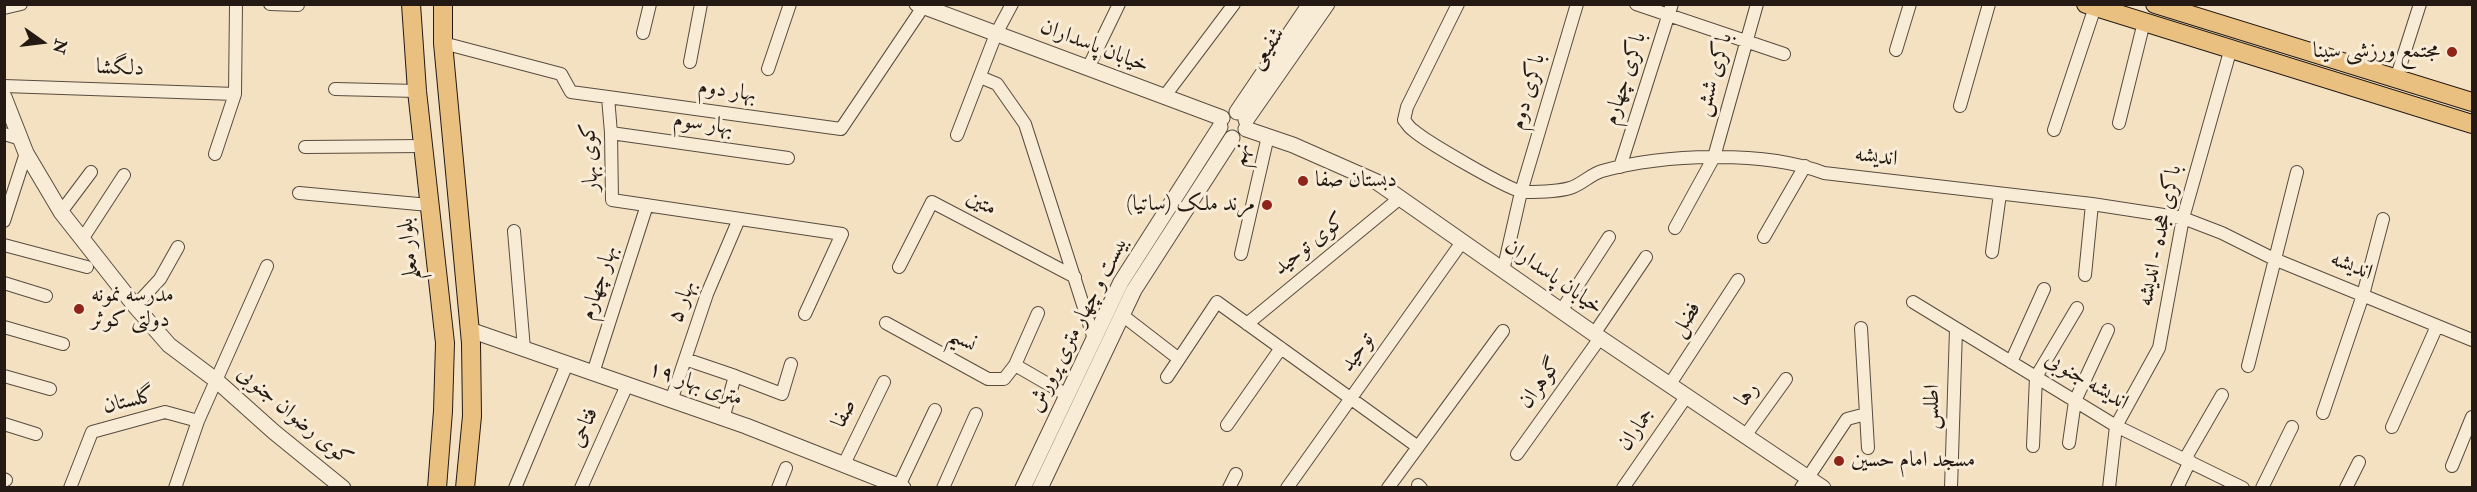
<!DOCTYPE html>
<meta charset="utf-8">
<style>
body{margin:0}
#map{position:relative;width:2477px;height:492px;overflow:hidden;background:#f4e1c2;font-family:"IM FELL Double Pica",serif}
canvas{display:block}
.frame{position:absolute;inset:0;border:6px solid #241a13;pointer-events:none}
.north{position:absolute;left:12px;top:12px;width:60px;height:60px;-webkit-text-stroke:4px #f8ecd7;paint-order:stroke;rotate:104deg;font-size:16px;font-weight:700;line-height:24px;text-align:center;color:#241a13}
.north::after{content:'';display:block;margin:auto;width:21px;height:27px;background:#241a13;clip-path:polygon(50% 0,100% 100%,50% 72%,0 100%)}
</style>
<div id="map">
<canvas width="2477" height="492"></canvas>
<div class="frame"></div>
<div class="north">N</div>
</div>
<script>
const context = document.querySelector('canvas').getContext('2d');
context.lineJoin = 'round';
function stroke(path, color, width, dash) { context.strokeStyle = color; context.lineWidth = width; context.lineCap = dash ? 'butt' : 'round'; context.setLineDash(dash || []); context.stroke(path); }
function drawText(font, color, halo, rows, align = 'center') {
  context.font = font + ' "IM FELL Double Pica",Amiri,serif'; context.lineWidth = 6; context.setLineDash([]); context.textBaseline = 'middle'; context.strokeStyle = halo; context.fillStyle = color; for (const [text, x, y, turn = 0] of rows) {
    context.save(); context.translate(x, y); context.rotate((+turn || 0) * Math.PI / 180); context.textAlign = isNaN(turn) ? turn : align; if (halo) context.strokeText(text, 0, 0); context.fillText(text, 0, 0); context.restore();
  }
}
const minor = new Path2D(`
 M270 4 298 5
 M1458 4 1407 107 1404 120C1407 123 1409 128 1413 130 1425 141 1512 192 1524 192 1538 192 1557 192 1570 188 1581 185 1591 174 1602 171 1663 154 1764 150 1824 173L2092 204 2183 218 2222 233 2274 259 2472 340
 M1636 4 1784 54
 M4 8 21 4
 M643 33 650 4
 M443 43 561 74 571 92 608 97 611 133 612 200 842 234 805 314
 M1896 50 1910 4
 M690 62 701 4
 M1088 68 1119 4
 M768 69 790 4
 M980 77 997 84 1025 124 1094 339
 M2396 79 2420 4
 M4 86 235 94
 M335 89 417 91
 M608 97 841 129 923 7
 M1164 97 1234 4
 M1960 106 1989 4
 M2119 123 2144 22
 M2054 130 2095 7
 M611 133 788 158
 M4 134 21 139
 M957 135 996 34 1012 4
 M305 147 423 146
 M215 154 235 94 236 4
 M1620 167 1672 4
 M299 193 429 205
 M61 212 91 172
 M4 221 26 153
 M1675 228 1714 157 1757 4
 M514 231 524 349
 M1764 237 1805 166
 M83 238 124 175
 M4 245 87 267
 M1992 252 2000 194
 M1241 254 1268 136
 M899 267 932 202 1075 277
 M1503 271 1521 192 1577 4
 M2085 275 2092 204
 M4 283 46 296
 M1913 302 2116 426 2243 488
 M135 306 160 279 178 247
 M1561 311 1609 237
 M1122 315 1179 359
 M886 323 988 379H1004L1015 365 1038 313
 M1247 324 1400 198
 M4 327 63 344
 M1861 328 1868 448
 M1594 334 1646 257
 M685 359 735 376
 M2011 362 2044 289
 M1015 365 1067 395
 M2248 366 2297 172
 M593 373 647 205
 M4 376 50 389
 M1167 377 1217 302 1418 447
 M1670 384 1738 280
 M671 401 707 294 739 219
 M2323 413 2363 295 2383 219
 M723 419 735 376 782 394 791 364
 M4 424 36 434
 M1227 425 1281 348
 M2392 427 2437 326
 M1745 436 1786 379
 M2069 443 2075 401 2108 330
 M2033 446 2036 377 2077 308
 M1517 454 1600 338
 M2185 459 2222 395
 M844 464 884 382
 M2452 466 2472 417
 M4 479 6 480
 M1418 485 1421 488
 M899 486 935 410
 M70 488 92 432 165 412 198 421
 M175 488 198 421 267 266
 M515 488 567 364
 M581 488 627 385
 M778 488 786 468
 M943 488 976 414
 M1229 488 1236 474
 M1287 488 1462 242
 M1388 488 1503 331
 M1623 488 1686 397
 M1801 488 1847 419 1866 414
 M1951 488 1956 329
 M2109 488 2116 426 2159 348 2183 218 2231 48
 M2177 488 2190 461
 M2262 488 2292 427
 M2346 488 2359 462`);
const tertiary = new Path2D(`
 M917 4 1222 118
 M4 97 26 153 61 212 135 306 169 345 217 381 274 432 343 488
 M1237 112 1310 4
 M1246 120 1327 4
 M1246 129 1293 145 1377 182 1600 338 1823 488
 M470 330 746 426 903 488
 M1023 488 1121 282 1220 127
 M1040 488 1134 290 1232 138`);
const primary = new Path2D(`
 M411 4 417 91 445 343 443 411 437 488
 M443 4V43L471 343 472 416 465 488
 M2086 4 2472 124
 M2155 4 2472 102`);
const markers = [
 [2452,52,6,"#8f2418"],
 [1303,181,6,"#8f2418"],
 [1267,205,6,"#8f2418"],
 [79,309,6,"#8f2418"],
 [1839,461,6,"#8f2418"]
];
const streetNames = [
 ["خیابان پاسداران",1094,47,21],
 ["شفیعی",1268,49,-55],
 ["دلگشا",120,69,2],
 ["باکری شش",1715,75,-74],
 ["باکری چهارم",1626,79,-72],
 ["بهار دوم",727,92,8],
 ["باکری دوم",1529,92,-74],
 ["بهار سوم",703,125,8],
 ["نهم",1242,155,-77],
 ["کوی بهار",591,157,-93],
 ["اندیشه",1876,158,7],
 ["متین",981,204,28],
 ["باکری هجده - اندیشه",2161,236,-78],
 ["کوی توحید",1310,245,-39],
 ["بلوار معلم",410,249,-96],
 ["اندیشه",2351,267,22],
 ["خیابان پاسداران",1553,278,35],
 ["بهار چهارم",600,283,-72],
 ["بهار ۵",683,302,-70],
 ["فضل",1687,320,-57],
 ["بیست و چهار متری پرورش",1079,325,-63],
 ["نسیم",962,341,29],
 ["توحید",1358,353,-55],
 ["اندیشه جنوبی",2086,382,31],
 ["گوهران",1541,384,-54],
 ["۱۹ متری بهار",695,385,19],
 ["رها",1748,395,-54],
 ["گلستان",129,402,-13],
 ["اطلس",1933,407,-88],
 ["صفا",845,414,-64],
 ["کوی رضوان جنوبی",294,417,40],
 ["فتاحی",585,428,-66],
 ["جماران",1637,430,-55]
];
const poiNames = [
 ["مجتمع ورزشی سینا",2440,52,"right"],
 ["دبستان صفا",1315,181],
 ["مرند ملک (ساتیا)",1255,205,"right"],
 ["مدرسه نمونه",91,296],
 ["دولتی کوثر",91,321],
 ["مسجد امام حسین",1851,461]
];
stroke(minor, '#584c3f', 14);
stroke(tertiary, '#584c3f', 17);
stroke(primary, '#241a13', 20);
stroke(minor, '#f8ecd7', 12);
stroke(tertiary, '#f8ecd7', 15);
stroke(primary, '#eac081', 18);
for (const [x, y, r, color] of markers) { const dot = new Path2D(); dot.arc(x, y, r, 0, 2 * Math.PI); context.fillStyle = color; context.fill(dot); stroke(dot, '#f8ecd7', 2); }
drawText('22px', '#241a13', '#f8ecd7', streetNames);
drawText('22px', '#241a13', '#f8ecd7', poiNames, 'left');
</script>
